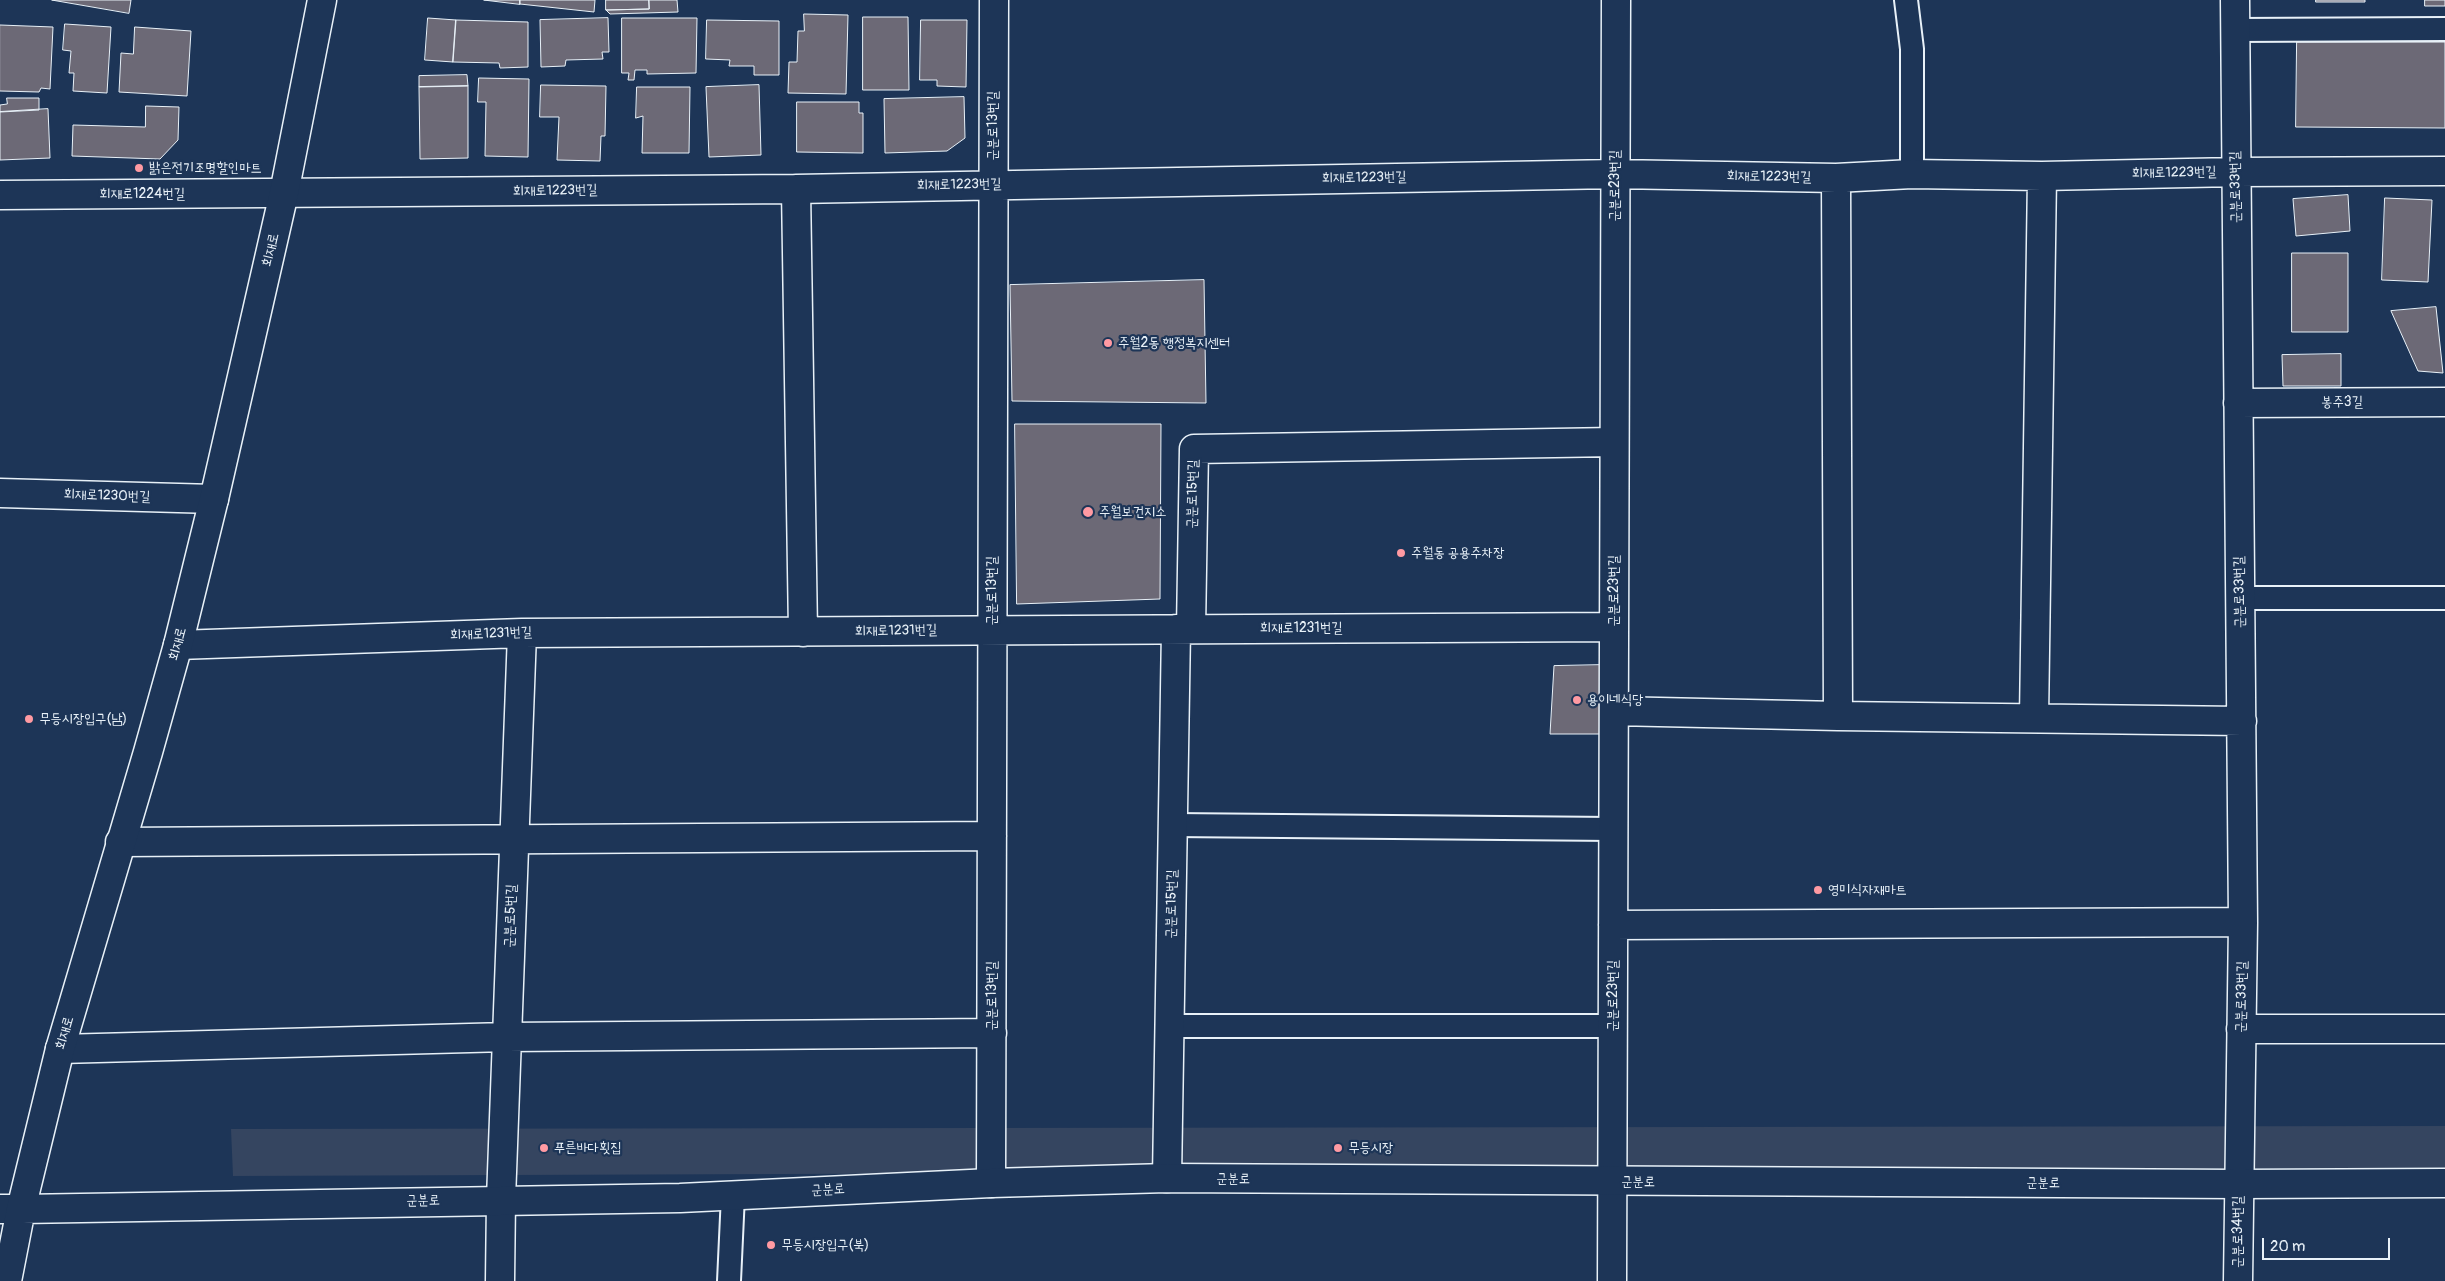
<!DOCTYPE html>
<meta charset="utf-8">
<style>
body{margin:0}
#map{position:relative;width:2445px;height:1281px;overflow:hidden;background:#1d3557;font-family:Pangolin,sans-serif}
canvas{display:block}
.scale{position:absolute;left:2262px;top:1238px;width:128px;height:22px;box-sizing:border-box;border:2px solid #e8f1f8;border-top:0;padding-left:6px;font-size:15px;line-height:18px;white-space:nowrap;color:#e8f1f8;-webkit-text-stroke:4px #1d3557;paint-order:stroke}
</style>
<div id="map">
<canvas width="2445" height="1281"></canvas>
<div class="scale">20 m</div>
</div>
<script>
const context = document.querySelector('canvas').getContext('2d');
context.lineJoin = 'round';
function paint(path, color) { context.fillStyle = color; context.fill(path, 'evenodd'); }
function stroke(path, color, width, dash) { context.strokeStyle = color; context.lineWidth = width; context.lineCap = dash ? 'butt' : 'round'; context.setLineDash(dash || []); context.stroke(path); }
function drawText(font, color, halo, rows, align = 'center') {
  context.font = font + ' Pangolin,"Poor Story",sans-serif'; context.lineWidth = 4.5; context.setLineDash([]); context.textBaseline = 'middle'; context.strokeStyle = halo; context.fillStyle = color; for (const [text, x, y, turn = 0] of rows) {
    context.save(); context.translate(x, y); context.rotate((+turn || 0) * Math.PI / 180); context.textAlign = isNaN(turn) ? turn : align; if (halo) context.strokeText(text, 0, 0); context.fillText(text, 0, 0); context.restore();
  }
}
const built = new Path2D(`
 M2445 1126V1168L233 1176 231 1129Z`);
const building = new Path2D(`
 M52 0H131L129 13Z
 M484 0H520V4Z
 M520 0H595L594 12 520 4Z
 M606 0H649V9L606 10Z
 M649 0H677L678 12 610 14 606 10 649 9Z
 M2316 0H2365V2H2316Z
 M2425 0H2445V6H2425Z
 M804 14 848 15 846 94 788 93 789 62H797L798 31H804Z
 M863 17H908L909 90H863Z
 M428 18 456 20 453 62 425 60Z
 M608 18 609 52H602L603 59 566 60 565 66 541 67 540 20Z
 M622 18H697L696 73 647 74V70H635L634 80H628L629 73H622Z
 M456 20 528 22V67L500 68 499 63 453 62Z
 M707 20 779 21V75H754V66H729L730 60 706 59Z
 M921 20H967L966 87 937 86V80H920Z
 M65 24 111 27 107 93 73 91 74 73H69L71 51 63 50Z
 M0 25 53 27 50 89 41 88 39 92 0 91Z
 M135 27 191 31 187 96 119 92 121 53 133 54Z
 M2297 42H2445V128L2296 127Z
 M467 75 468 86 419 87V76Z
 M479 78 529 79 528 157 485 156 486 102H478Z
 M541 85 606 86 605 136H601L600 161 557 160 559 117H540Z
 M759 85 761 155 709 157 706 87Z
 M468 86V158L420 159 419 87Z
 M637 87H690L689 153H642L643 116 636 118Z
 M964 97 965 138 947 151 885 153 884 99Z
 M7 98H39V110L0 112V105L7 104Z
 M797 102H859V113H863V153L797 152Z
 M146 106 179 107 178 140 160 159 72 156 73 125 145 127Z
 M48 109 50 158 0 160V112Z
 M2348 195 2350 231 2296 236 2293 199Z
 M2385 198 2432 200 2428 282 2382 280Z
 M2292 253H2348V332H2292Z
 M1204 280 1206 403 1012 401 1010 285Z
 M2436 307 2443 373 2418 371 2391 311Z
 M2341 354V386H2283L2282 355Z
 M1015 424H1161L1160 599 1017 604Z
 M1603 665V734H1550L1554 666Z`);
const lane = new Path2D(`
 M1906 0 1912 49V174
 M2235 30 2445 29
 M2240 598H2445
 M1173 825 1613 829
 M1170 1026H1613
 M729 1281 733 1195`);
const street = new Path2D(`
 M2235 0 2243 922 2238 1281
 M1836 178 1838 716
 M796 189 803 632
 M0 195 796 189 1615 174 1836 178 1912 174 2042 176 2236 172 2445 171
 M2238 403 2445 402
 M0 493 214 499
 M1191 629 1194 449 1614 442
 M178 645 522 633 1613 627
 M1614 711 1838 716 2242 721
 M2034 718 2042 176
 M120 842 992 836
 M1613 925 2243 922
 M2241 1029H2445
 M60 1049 507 1037 992 1033
 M1167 1178 1176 629
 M991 1183 994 0
 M0 1209H21
 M500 1281 501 1199 522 633
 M1612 1281 1616 0`);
const secondary = new Path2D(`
 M21 1209 680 1198 991 1183 1167 1178 2239 1184 2445 1183
 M7 1281 21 1209 60 1049 148 752 178 645 214 499 284 193 322 0`);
const markers = [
 [139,168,5,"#ff9aa2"],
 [1108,343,5,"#ff9aa2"],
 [1088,512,6,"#ff9aa2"],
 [1401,553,5,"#ff9aa2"],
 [1577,700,5,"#ff9aa2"],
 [29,719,5,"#ff9aa2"],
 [1818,890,5,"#ff9aa2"],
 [544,1148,5,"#ff9aa2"],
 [1338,1148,5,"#ff9aa2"],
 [771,1245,5,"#ff9aa2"]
];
const streetNames = [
 ["군분로13번길",993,126,-90],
 ["회재로1223번길",2174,173,-1],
 ["회재로1223번길",1769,177,1],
 ["회재로1223번길",1364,178,-1],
 ["회재로1223번길",959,185,-1],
 ["군분로23번길",1615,186,-90],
 ["군분로33번길",2236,187,-91],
 ["회재로1223번길",555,191,-1],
 ["회재로1224번길",142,194],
 ["회재로",271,250,-77],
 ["봉주3길",2342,402],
 ["군분로15번길",1193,494,-89],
 ["회재로1230번길",107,496,2],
 ["군분로13번길",992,591,-90],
 ["군분로23번길",1614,591,-90],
 ["군분로33번길",2240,592,-91],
 ["회재로1231번길",1301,628],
 ["회재로1231번길",896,631,-1],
 ["회재로1231번길",491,634,-2],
 ["회재로",178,644,-75],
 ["군분로15번길",1172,904,-89],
 ["군분로5번길",511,916,-88],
 ["군분로13번길",992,996,-90],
 ["군분로23번길",1613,996,-90],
 ["군분로33번길",2242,997,-89],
 ["회재로",65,1033,-74],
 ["군분로",1233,1179],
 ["군분로",1638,1182],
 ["군분로",2043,1183],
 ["군분로",828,1190,-3],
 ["군분로",423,1201,-1],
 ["군분로34번길",2238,1232,-90]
];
const poiNames = [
 ["밝은전기조명할인마트",149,168],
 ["주월2동 행정복지센터",1118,343],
 ["주월보건지소",1099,512],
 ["주월동 공용주차장",1411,553],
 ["용이네식당",1587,700],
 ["무등시장입구(남)",39,719],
 ["영미식자재마트",1828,890],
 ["푸른바다횟집",554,1148],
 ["무등시장",1348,1148],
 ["무등시장입구(북)",781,1245]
];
paint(built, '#354560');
paint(building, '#6c6976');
stroke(building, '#e8f1f8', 1);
stroke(lane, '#e8f1f8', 26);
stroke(street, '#e8f1f8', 31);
stroke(secondary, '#e8f1f8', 31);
stroke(lane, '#1d3557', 22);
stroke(street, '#1d3557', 28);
stroke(secondary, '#1d3557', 28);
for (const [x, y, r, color] of markers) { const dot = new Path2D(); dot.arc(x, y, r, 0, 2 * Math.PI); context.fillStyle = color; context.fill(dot); stroke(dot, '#1d3557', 2); }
drawText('14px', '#e8f1f8', '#1d3557', streetNames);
drawText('14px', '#e8f1f8', '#1d3557', poiNames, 'left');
</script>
